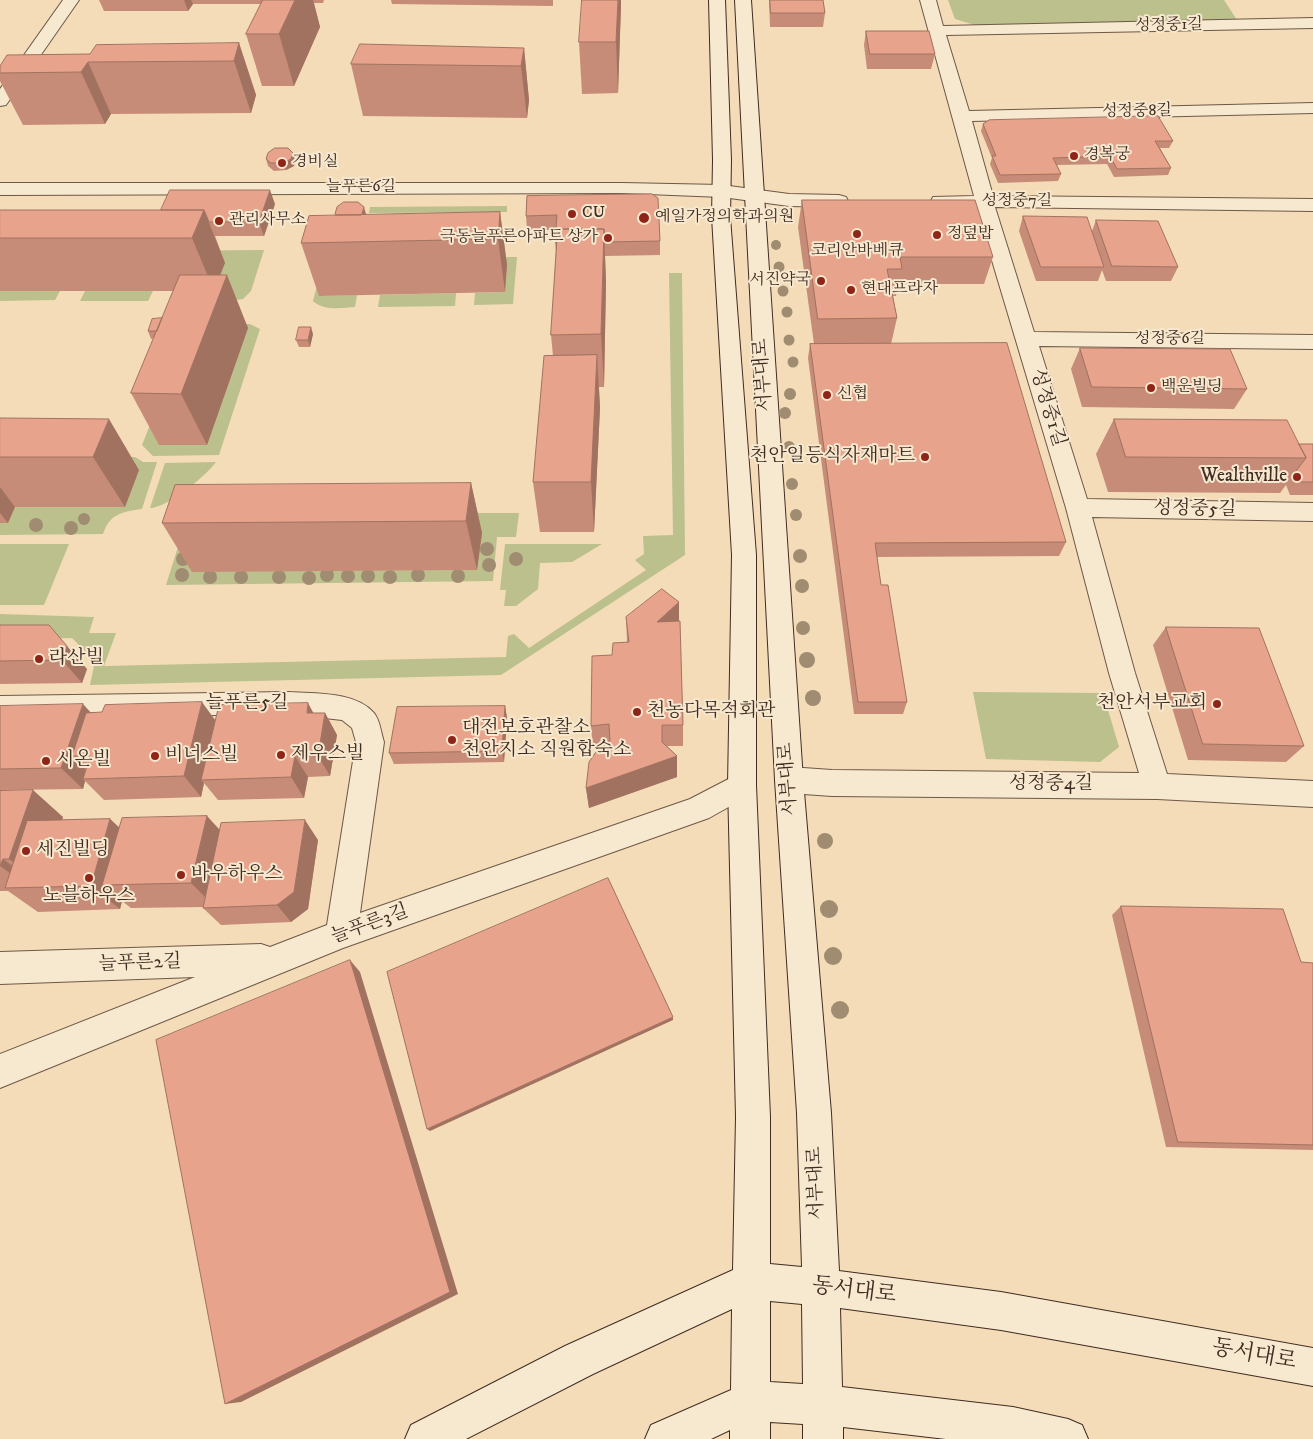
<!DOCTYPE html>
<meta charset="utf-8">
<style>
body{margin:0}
canvas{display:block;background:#f3dcb7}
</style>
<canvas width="1313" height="1439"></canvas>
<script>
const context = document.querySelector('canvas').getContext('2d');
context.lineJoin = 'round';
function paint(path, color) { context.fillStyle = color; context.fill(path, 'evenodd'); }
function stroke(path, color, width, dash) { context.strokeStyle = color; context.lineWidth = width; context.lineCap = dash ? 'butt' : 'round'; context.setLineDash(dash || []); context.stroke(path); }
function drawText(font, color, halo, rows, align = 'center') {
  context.font = font + ' "IM FELL DW Pica","Noto Serif KR",serif'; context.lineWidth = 4; context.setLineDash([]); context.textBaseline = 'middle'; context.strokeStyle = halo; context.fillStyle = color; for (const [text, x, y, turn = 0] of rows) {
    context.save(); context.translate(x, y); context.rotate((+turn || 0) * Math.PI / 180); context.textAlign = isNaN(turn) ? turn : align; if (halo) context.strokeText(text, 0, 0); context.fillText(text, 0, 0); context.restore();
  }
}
const green = new Path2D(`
 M948 0H1224L1237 20 984 28 955 19Z
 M507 206V212L369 213 370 207Z
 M264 250 251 291 243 299 236 300H169L173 291H214L225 263 0 252Z
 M517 257 513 304 474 305 475 293 505 292 507 265 319 296 357 295 355 307C342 308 323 311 313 301L324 258Z
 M669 273H682L685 555 501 675 90 685 95 661 72 638 0 640V614L94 617 89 633H116L104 666 506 657 508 636 514 634 529 648 646 570 635 560 644 554 643 536 673 535Z
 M0 291H60L55 300 0 301Z
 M85 291H153L148 301H80Z
 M456 293 455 306 378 307 380 295Z
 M190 324H250L260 329 219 455 153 456 142 445Z
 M98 457H135L143 462H157L142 509C121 512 110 514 103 534L0 535V523H8L15 507H125Z
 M216 462C206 476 167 508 150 508L165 463Z
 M442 513H519L516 537H497L493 581 166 585 183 531 192 571 477 570Z
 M0 544H69L44 605H0Z
 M505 544H602L572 562 540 563 538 589 516 606H504L506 590H500Z
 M973 692 1103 693 1119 747 1100 762 986 759Z`);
const street = new Path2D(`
 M63 0H79L6 105 0 106V89Z
 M920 0H936L943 26 1313 18V28L946 35 969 111 1313 103V113L972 121 993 196 1313 199V211L995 207 1034 332 1313 335V349L1039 346 1087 499 1313 503V521L1092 517 1135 673 1167 774 1313 781V807L1157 799 832 796 789 793 779 789 775 780 779 771 789 767 832 770 1139 773 1109 673 1066 508 976 207 933 205 931 201 933 197 974 196Z
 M0 183H622L722 185 789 194 839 195 846 197 848 201 846 205 839 207 789 206 722 197 622 193 0 195Z
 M289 692C315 694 355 691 374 713 380 720 381 733 384 742L360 913 690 799 742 772 752 776 756 785 752 794 709 818 343 948 0 1088V1054L195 977 0 984V952L261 944 270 947 327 925 356 742 352 728 342 720 289 714 0 718V696Z`);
const secondary = new Path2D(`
 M709 0H725L731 160 730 217 756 555V785L770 1117V1264L802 1267 797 1113 775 780 735 0H751L803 780 831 1113 839 1271 1001 1292 1313 1348V1386L1001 1330 840 1308 842 1387 1013 1407 1068 1419 1082 1425 1088 1439H946L843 1427V1439H803V1424L770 1422V1439H730V1430L711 1439H645L651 1425 731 1390 732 1309 593 1374 466 1439H405L411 1425 565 1346 733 1270 736 1117 728 785 732 555 712 217 713 160ZM770 1301 802 1304 803 1384 770 1382Z`);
const trees = [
 [776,245,5],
 [779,267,5.5],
 [783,291,5.5],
 [787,312,5.5],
 [789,340,5.5],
 [793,362,5.5],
 [790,394,6],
 [785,413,6],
 [789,447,6],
 [792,484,6],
 [796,515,6],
 [84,519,6],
 [36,525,7],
 [71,528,7],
 [487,549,7],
 [800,556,7],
 [183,559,7],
 [516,559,7],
 [489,565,7],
 [182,575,7],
 [327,575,7],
 [418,575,7],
 [348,576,7],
 [368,576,7],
 [458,576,7],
 [210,577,7],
 [241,577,7],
 [279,577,7],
 [390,577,7],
 [309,578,7],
 [802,586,7],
 [803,628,7],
 [807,660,8],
 [813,698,8],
 [825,841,8],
 [829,909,9],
 [833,956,9],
 [840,1010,9]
];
const wall = new Path2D(`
 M99 0H324L323 3H314L320 27 294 86H262L246 34 261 4H193L188 11H104Z
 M391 0H553V6L392 4Z
 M769 0H823L825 13 823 27H770Z
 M621 5 618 93 582 94 579 42Z
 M866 31 935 54 931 69H867L864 45Z
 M239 43 256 95 251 113 111 114 105 124 23 125 0 81V66L90 54Z
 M524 48 529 100 527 118 363 116 351 64Z
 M983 124 1173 141 1169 148H1160L1171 168 1168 175 1114 177 1107 164 1057 165 1061 174 1058 181 998 183 990 164 992 158 981 131Z
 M293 153 295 160 294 166 286 170 274 171 268 166 266 159Z
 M527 196 660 241V255L605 256 606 282 604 387H599L600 408 594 532H540L533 482 553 356 551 335 556 252 555 242 556 230H527L526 216Z
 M802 200 993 257 984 284H899L896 296H893L897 318 891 344 1066 542 1059 556 877 557 881 585 907 702 903 714H854L808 358 810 344H814L798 227Z
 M275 204 264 236H215L225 263 220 275 248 328 207 445H159L131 393 154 338 151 339 148 331 162 318 174 291H0V210H161Z
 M500 212 507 265 505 292 319 296 301 243 335 215V214L366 215Z
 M1023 216 1092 231 1096 220 1178 267 1171 281H1106L1102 270 1098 281H1036L1019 231Z
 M313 334 310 347H299L296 340Z
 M1080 348 1247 389 1234 409 1082 407 1071 369Z
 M0 418 139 470 125 507H15L8 523H0Z
 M1114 419 1299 444H1313V495H1290L1286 485 1280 493 1108 492 1096 454Z
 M471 483 482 533 477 570 192 572 162 523Z
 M626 617 679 621 683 725V746H667L677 756V777L589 808 586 788 603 746 593 747 591 726 612 655 627 642Z
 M0 625 87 669 82 683 0 684Z
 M1166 627 1304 746 1286 762 1188 760 1153 645Z
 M0 706 215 721 314 713H325L337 735 330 776 308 777 304 798 218 800 204 783 201 797 104 800 85 781 83 789 0 790Z
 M505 706 507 718 504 762 394 764 389 753Z
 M0 791 63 817 62 820 110 819 119 827 207 816 220 830 318 840 308 909 291 922 221 925 203 908 204 907 131 908 122 901 120 909 38 912 8 891H0Z
 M1121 906 1301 962 1313 963V1150L1166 1147 1112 915Z`);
const shadedWall = new Path2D(`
 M184 0H191L193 4 188 11Z
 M295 0H313L320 27 294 86 279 34Z
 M618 0H621V5L618 93 616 42Z
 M239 43 256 95 251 113 234 61Z
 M524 48 529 100 527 118 521 66Z
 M88 62 111 114 105 124 81 72Z
 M293 153 295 160 294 166 286 170 283 163Z
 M270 190 275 204 264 236 259 222Z
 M364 207 366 214 364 221 356 226Z
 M204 210 225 263 214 291 192 238Z
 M500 212 507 265 505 292 498 239Z
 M604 229 606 282 604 387 601 334Z
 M227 275 248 328 207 445 181 394Z
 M311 327 313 334 310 347 308 340Z
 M597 355 600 408 594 532 591 482Z
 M109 419 139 470 125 507 93 457Z
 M471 483 482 533 477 570 466 521Z
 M0 487 15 507 8 523 0 513Z
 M679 602V625L657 622Z
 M67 646 87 669 82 683 62 660Z
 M202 702 218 724 201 780 204 783 201 797 184 776Z
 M308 703 320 725 307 713Z
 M83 704 103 726 90 756H72L88 772 83 779 85 781 83 789 61 768Z
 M505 706 507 718 504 762 502 751Z
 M325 713 337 735 330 776 318 756Z
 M295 756 308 777 304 798 291 777Z
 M677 756V777L589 808 586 788Z
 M33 790 63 817 42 883 9 859Z
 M207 816 230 842 215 907 191 883Z
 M110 819 137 845 102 885 122 901 120 909 91 886Z
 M305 820 318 840 308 909 291 922 277 905Z
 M3 859 36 883 30 888 0 866Z
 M350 960 360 972 458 1294 241 1402 225 1404Z
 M673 1017V1020L430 1131 427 1129Z`);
const building = new Path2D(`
 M263 0H295L279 34H246Z
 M582 0H618L616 42H579Z
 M770 0H823L825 13H771Z
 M866 31H929L935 54H870Z
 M239 43 234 61 88 62 81 72 0 73V66L7 55 90 54 96 45Z
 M360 44 524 48 521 66 351 64Z
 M1158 116 1173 141H1155L1171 168 1117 169 1110 156 1053 158 1061 174 1000 175 992 156H996L983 124 989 120Z
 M275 148H288L293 153 291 159 283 163H271L266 159 268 153Z
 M170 190H270L259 222H209L204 210H161Z
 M652 194 658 198 660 241 605 242 604 229H558L557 242H555L557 215 526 216 527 196Z
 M802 200H975L993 257H900L902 269H887L897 318 818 319Z
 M344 202H358L364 207 362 214 361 215H337L335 214 337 207Z
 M0 210H204L192 238H0Z
 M500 212 498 239 301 243 309 216Z
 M1023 216 1087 217 1104 267H1041Z
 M1096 220 1158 221 1178 267 1112 266Z
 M558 229H604L601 334 551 335Z
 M180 275H227L181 394 131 393Z
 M162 318 157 331H148L152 319Z
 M299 327H311L308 340H296Z
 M1007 343 1066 542 875 543 881 585H888L907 702H858L810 344Z
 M1080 348 1230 349 1247 389 1092 387Z
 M597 355 591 482H533L544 356Z
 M0 418 109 419 93 457H0Z
 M1114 419 1287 420 1306 458 1126 457Z
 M1299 444H1313V482H1301L1296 471 1306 458Z
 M471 483 466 521 162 523 175 485Z
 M662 589 679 602 657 622 680 621 683 725H662V742L677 756 586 788 589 762 596 752 610 741 609 724 591 726 592 656 612 655 613 643 629 642 626 617Z
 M0 625H49L67 646 62 660 0 661Z
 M1166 627 1259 628 1304 746 1203 744Z
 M202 702 184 776 83 779 90 756H72L86 713 102 712 105 705Z
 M308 703 307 713H325L318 756H295L291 777 201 780 219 705Z
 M83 704 61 768 0 769V706Z
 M505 706 502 751 389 753 397 707Z
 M33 790 9 859H3L0 866V791Z
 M207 816 191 883 102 885 122 818Z
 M110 819 91 886 5 888 27 821Z
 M305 820 294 892 277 905 203 908 221 823Z
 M608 878 673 1017 427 1129 387 972Z
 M1121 906 1283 909 1301 962 1313 963V1145L1178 1142Z
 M350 960 450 1292 225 1404 156 1040Z`);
const markers = [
 [1074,156,5,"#8f2418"],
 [282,163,5,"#8f2418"],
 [572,214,5,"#8f2418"],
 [644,218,6,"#8f2418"],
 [219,221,5,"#8f2418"],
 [857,234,5,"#8f2418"],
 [937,235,5,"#8f2418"],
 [608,238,5,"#8f2418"],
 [821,281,5,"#8f2418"],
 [851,290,5,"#8f2418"],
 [1151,388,5,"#8f2418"],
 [827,395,5,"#8f2418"],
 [925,457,5,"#8f2418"],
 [1297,477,5,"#8f2418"],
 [39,659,5,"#8f2418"],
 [1217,704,5,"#8f2418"],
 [637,712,5,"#8f2418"],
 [452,740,5,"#8f2418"],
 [281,755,5,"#8f2418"],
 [155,756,5,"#8f2418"],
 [46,761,5,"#8f2418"],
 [26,851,5,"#8f2418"],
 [181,875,5,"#8f2418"],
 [89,878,5,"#8f2418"]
];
const farStreetnames = [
 ["성정중1길",1169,26,-1],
 ["성정중8길",1137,112,-1],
 ["늘푸른6길",361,188],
 ["성정중7길",1017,202],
 ["성정중6길",1170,340]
];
const farPoinames = [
 ["경복궁",1084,156],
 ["경비실",292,163],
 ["CU",582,214],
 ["예일가정의학과의원",655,218],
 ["관리사무소",229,221],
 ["정덮밥",947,235],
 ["극동늘푸른아파트 상가",598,238,"right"],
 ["코리안바베큐",857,252,"center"],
 ["서진약국",811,281,"right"],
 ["현대프라자",861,290],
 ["백운빌딩",1161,388],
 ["신협",837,395]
];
const streetNames = [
 ["서부대로",764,375,-94],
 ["성정중1길",1047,408,73],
 ["성정중5길",1195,510,1],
 ["늘푸른5길",247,704],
 ["서부대로",789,779,-94],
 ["성정중4길",1051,785],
 ["늘푸른3길",370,925,-20],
 ["늘푸른2길",140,964,-2],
 ["서부대로",817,1183,-92]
];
const poiNames = [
 ["천안일등식자재마트",915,457,"right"],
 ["Wealthville",1287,477,"right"],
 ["라산빌",49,659],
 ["천안서부교회",1207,704,"right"],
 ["천농다목적회관",647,712],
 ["대전보호관찰소",462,729],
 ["천안지소 직원합숙소",462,751],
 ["제우스빌",291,755],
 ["비너스빌",165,756],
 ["시온빌",56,761],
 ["세진빌딩",36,851],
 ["바우하우스",191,875],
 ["노블하우스",89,897,"center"]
];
const nearStreetnames = [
 ["동서대로",854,1292,7],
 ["동서대로",1254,1356,10]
];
paint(green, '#bcc08d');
stroke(street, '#6e5847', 2);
stroke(secondary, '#412c22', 2);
paint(street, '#f7e8d0');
paint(secondary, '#f7e8d0');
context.fillStyle = '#9f8c71';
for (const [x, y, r] of trees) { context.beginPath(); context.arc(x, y, r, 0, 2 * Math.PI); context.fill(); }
paint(wall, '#c78c78');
paint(shadedWall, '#a27261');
paint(building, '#e7a38b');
stroke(building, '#a27261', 1);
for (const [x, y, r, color] of markers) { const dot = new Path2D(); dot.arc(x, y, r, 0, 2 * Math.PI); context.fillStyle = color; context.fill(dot); stroke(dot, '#f7e8d0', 2); }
drawText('16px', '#412c22', '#f7e8d0', farStreetnames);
drawText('16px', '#412c22', '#f7e8d0', farPoinames, 'left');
drawText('19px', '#412c22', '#f7e8d0', streetNames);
drawText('19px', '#412c22', '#f7e8d0', poiNames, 'left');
drawText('22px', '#412c22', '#f7e8d0', nearStreetnames);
</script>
